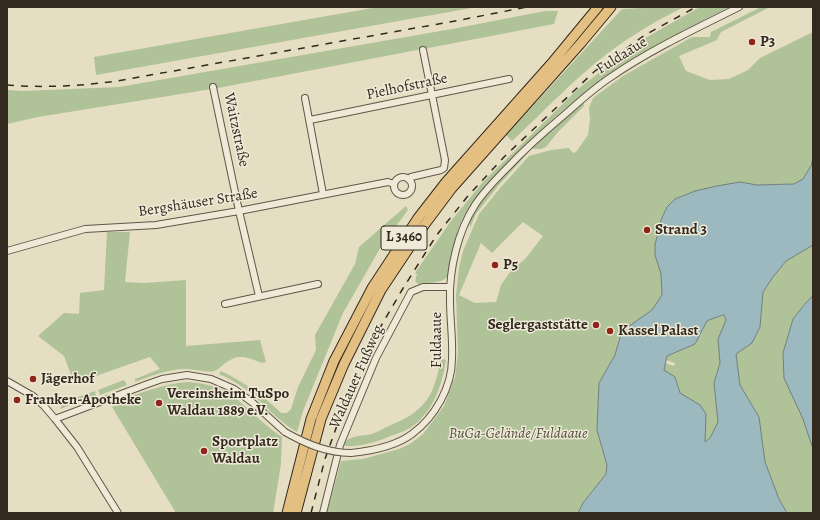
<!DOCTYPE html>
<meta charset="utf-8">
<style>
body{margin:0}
#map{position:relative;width:820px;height:520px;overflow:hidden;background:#e6dec3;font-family:Alegreya,serif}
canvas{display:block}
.frame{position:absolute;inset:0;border:8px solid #33291f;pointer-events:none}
</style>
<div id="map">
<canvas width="820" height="520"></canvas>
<div class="frame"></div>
</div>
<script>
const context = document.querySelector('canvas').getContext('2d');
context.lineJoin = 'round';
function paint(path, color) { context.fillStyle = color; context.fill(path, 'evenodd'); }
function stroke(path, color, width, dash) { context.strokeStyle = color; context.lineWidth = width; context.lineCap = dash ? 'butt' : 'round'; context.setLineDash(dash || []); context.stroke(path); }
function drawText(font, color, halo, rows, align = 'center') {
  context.font = font + ' Alegreya,serif'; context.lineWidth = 3; context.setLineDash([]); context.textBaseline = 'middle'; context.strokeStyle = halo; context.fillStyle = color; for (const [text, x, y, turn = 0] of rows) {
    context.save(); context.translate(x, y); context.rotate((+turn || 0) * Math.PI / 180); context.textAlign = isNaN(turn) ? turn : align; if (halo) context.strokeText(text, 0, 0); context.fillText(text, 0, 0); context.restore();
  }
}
const green = new Path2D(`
 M378 7H477L96 75 94 57Z
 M663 7H684C657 20 632 35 608 53 574 79 543 112 512 141L506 135 622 9Z
 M700 7H730C689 27 647 49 609 75 566 105 526 141 492 180 479 194 465 209 459 227 457 235 449 274 447 277 441 284 427 282 418 284L415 281 417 274 415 273 451 221 483 182 578 89 622 55 647 37Z
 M761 7H770L721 32 717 40 679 56 686 71 710 80 729 79 748 70 760 58 813 32V158L811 166 803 180 794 184 757 185 740 182 695 191 675 199 661 220 657 234 655 255 661 274 662 295 652 310 622 331 615 355 599 383 597 430 607 465 606 474 583 503 578 513H327L341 461 363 459 399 449 410 444 423 434 444 406 455 377 458 353 456 295 459 268 463 251 479 214 501 187 529 156 551 150 569 148 573 153 576 152 588 135 590 119 589 108 593 98 623 76 692 37H710L711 32ZM523 222 543 236 525 259 510 272 501 285 496 302 475 303 459 295 481 243 492 253Z
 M545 11H558L554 24 218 88 38 117 7 124V90L23 91 119 87 452 29Z
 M584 101V106L558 132 546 147 541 149H535L532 148Z
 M525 153H528L498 186 476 214 470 228V219L478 205Z
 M406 206 408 210 382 245 343 313 303 411 297 432C281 423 270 410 256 398 245 388 233 380 219 374L221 371C244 382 263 395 281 413H287L291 409 298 387 316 350 315 335 355 264 359 247Z
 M107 232H130L125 282 144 283 186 280V346L260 340 266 362 262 363C246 357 239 353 224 364 221 367 217 370 214 371 209 373 193 369 186 369 168 369 151 376 135 382V379L160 369 150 357 90 378 89 375 73 380 64 356 38 336 64 313 79 314 80 293 104 290Z
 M813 245V296L804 305 793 319 783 353 813 449V513H787L779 499 765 462 759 417 740 385 736 354 752 343 760 327 763 292 773 277 786 261Z
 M724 315 726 320 718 339 720 363 714 383 718 422 710 438 705 442 700 405 680 393 675 377 664 370 665 363 674 366 675 363 666 360 667 356 695 344 707 321Z
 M443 359 446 360C442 385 434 410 413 426 406 431 396 434 388 437 373 443 360 447 343 446 347 435 362 436 372 434 378 432 384 428 389 426 423 412 434 398 440 362Z
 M124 380 127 385 100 395 98 390Z
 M187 382C236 384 246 413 282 437L281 464 273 513H176L112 407 125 402 121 400C143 392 164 384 187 382Z
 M95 391 96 396 60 409 63 402Z`);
const water = new Path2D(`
 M813 158V245L786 261 773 277 763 292 760 327 752 343 736 354 740 385 759 417 765 462 779 499 787 513H578L583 503 606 474 607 465 597 430 599 383 615 355 622 331 652 310 662 295 661 274 655 255V245L661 220 667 207 675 199 695 191 717 186 740 182 757 185 794 184 803 179 811 166ZM724 315 726 320 718 339 720 363 714 383 718 422 710 438 705 442 706 414 700 405 680 393 675 377 664 370 667 356 695 344 707 321Z
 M813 296V449L803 419 784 378 783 353 793 319 804 305Z`);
const street = new Path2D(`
 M213 87 239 211 259 296
 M305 98 323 194
 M310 120 509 79
 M394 186a9 9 0 1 1 18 0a9 9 0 1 1-18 0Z
 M409 180 411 177 441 170 444 168 445 160 423 50
 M7 251 85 229 156 225 239 211 388 182 394 184
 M225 304 318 284
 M7 381 33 396 44 406 55 419 77 447 118 513
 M55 419 145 385 162 379 187 375 211 379 234 389 253 403 285 432
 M351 453C371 451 396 446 412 434 435 417 452 387 452 359 453 339 450 320 450 301 449 269 458 231 475 205 484 191 497 178 509 166 526 148 544 132 563 116 579 102 594 88 611 77 650 50 697 28 739 7
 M323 513 340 445 376 358 411 292 423 287H450`);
const primary = new Path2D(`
 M287 513 311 419 334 361 372 288 418 218 446 182 551 64 598 7
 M296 513 321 419 344 364 381 290 425 224 452 188 581 43 611 7`);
const rail = new Path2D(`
 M7 85C43 88 81 86 117 81L455 21 527 7
 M311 513 325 459 339 420 370 345 402 290 436 236 467 197 504 157 595 71 645 35 696 7`);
const streetBridge = new Path2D(`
 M285 432C306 444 327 453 351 453`);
const markers = [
 [752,42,4,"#8f2418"],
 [647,230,4,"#8f2418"],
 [495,265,4,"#8f2418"],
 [596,325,4,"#8f2418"],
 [610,331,4,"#8f2418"],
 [33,379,4,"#8f2418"],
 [17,400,4,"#8f2418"],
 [159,403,4,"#8f2418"],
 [204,451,4,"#8f2418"]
];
const shields = [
 [404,238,46]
];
const shieldNames = [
 ["L 3460",404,238]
];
const poiNames = [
 ["P3",760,42],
 ["Strand 3",655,230],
 ["P5",503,265],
 ["Seglergaststätte",588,325,"right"],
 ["Kassel Palast",618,331],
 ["Jägerhof",41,379],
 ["Vereinsheim TuSpo",167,394],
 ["Waldau 1889 e.V.",167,411],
 ["Franken-Apotheke",25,400],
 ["Sportplatz",212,442],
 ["Waldau",212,459]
];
const streetNames = [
 ["Fuldaaue",622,56,-32],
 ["Pielhofstraße",407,87,-12],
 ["Waitzstraße",236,130,78],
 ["Bergshäuser Straße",198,203,-9],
 ["Fuldaaue",437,340,-90],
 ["Waldauer Fußweg",357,377,-66]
];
const parkNames = [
 ["BuGa-Gelände/Fuldaaue",518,434]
];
paint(green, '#afc298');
paint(water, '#9bb9be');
stroke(water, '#717f7e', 1);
stroke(street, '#605648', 8);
stroke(primary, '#33291f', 11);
stroke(street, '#efead8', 6);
stroke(primary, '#e3bf82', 9);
stroke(rail, '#33291f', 1.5, [7, 7]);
stroke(streetBridge, '#605648', 8, []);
stroke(streetBridge, '#efead8', 6);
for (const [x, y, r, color] of markers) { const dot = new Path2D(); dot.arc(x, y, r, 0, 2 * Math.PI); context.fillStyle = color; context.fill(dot); stroke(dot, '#efead8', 1.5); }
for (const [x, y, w] of shields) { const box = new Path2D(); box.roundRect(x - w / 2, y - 12, w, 24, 3); context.fillStyle = '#efead8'; context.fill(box); stroke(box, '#33291f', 1); }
drawText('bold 14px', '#33291f', null, shieldNames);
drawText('bold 15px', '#33291f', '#efead8', poiNames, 'left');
drawText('15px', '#33291f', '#efead8', streetNames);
drawText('italic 15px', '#524f3d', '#efead8', parkNames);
</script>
